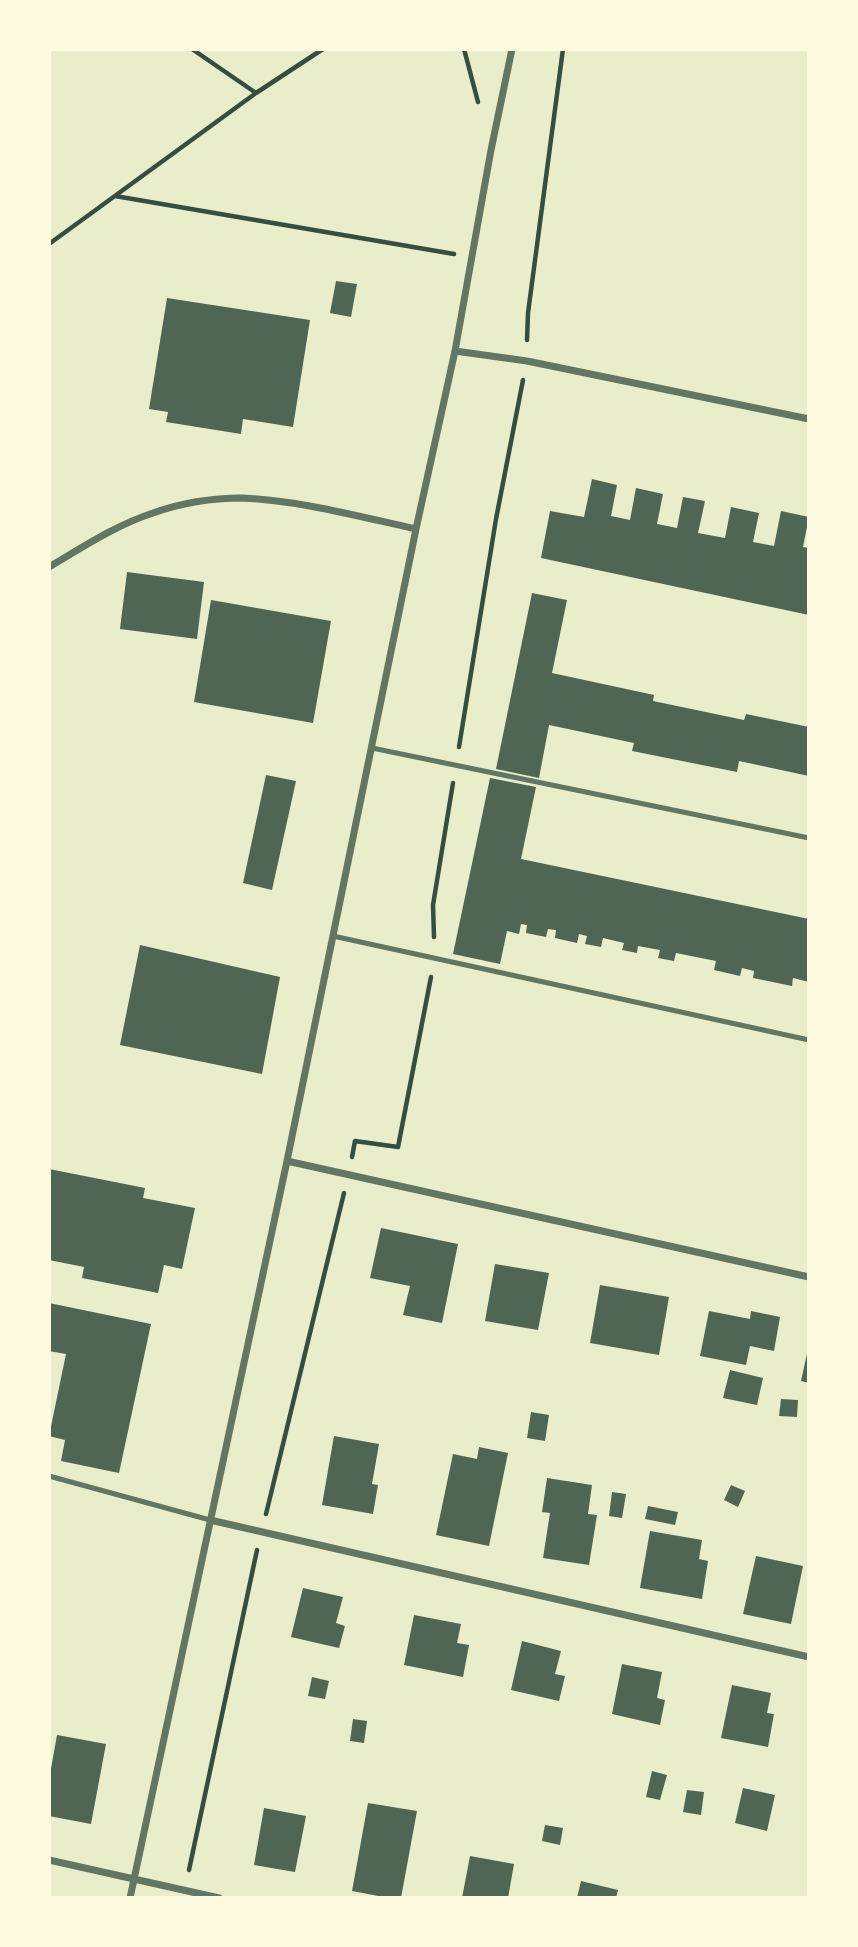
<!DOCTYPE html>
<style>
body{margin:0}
#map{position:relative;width:858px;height:1947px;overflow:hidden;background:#e9edc9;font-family:"Source Sans 3",sans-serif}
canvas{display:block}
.frame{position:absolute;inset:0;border:51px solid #fefae0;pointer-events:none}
</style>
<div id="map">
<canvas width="858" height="1947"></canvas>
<div class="frame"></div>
</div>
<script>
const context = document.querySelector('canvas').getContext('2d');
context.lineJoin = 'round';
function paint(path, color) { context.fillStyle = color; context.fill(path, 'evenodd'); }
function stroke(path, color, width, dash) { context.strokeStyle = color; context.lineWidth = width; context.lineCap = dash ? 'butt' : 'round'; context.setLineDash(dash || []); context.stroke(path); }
const building = new Path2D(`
 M336 281 357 284 351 317 330 313Z
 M167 298 310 320 293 427 243 419 241 434 166 422 168 412 149 409Z
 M592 479 617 485 611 516 630 520 636 488 663 494 657 524 677 528 683 497 705 501 698 533 725 538 731 507 759 513 753 542 774 546 781 511 809 517 803 547 809 548V615L541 558 550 511 584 517Z
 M127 572 204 582 197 639 120 629Z
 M532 593 567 600 552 673 654 695 653 701 744 720 746 714 809 727V776L739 761 737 772 632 751 634 743 549 725 539 778 496 769Z
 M211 600 331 621 313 723 194 702Z
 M266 775 296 781 272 890 243 883Z
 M490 778 536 787 521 859 809 919V982L793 978 792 986 753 978 754 971 742 968 740 976 714 970 716 961 676 953 674 961 658 958 660 950 638 946 637 953 622 950 624 943 603 938 601 947 585 944 587 936 579 934 577 943 555 938 556 930 548 929 546 937 526 933 527 925 521 924 519 934 507 931 500 964 453 954Z
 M140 945 280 977 262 1074 120 1045Z
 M49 1169 145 1188 143 1198 195 1208 182 1269 164 1265 158 1293 82 1278 84 1267 49 1260Z
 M381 1228 458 1244 442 1323 403 1315 410 1286 370 1278Z
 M495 1264 549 1273 538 1330 485 1321Z
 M600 1285 669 1297 659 1355 590 1343Z
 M49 1303 151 1324 119 1473 61 1461 65 1440 49 1436 66 1354 49 1351Z
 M709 1311 750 1319 751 1311 780 1317 774 1351 750 1346 746 1365 700 1356Z
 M808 1349H809V1383L801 1381Z
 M730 1370 763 1378 757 1405 723 1398Z
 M781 1399 798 1400 797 1417 779 1416Z
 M531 1412 549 1415 545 1441 527 1438Z
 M334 1436 379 1444 372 1484 378 1485 373 1514 322 1505Z
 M479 1447 508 1453 489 1546 436 1535 453 1454 477 1459Z
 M547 1478 592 1485 588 1514 597 1515 589 1565 543 1558 550 1513 542 1512Z
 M731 1485 745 1491 738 1507 724 1500Z
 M612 1492 626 1494 622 1518 609 1516Z
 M648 1506 678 1512 675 1525 645 1519Z
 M650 1531 702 1540 699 1559 708 1561 702 1599 640 1588Z
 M756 1556 803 1566 791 1624 743 1614Z
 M303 1588 343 1597 336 1623 345 1626 339 1648 291 1637Z
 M414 1615 461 1624 457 1643 469 1645 463 1677 404 1665Z
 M522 1641 561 1651 555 1674 565 1676 559 1701 511 1690Z
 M622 1664 662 1672 657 1698 665 1700 660 1725 612 1714Z
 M312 1677 329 1681 325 1699 308 1696Z
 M732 1685 771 1693 767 1713 774 1714 768 1747 721 1738Z
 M353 1719 367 1721 364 1743 350 1741Z
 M57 1735 106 1744 91 1824 49 1816V1780Z
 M652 1771 667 1775 660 1800 646 1797Z
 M743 1788 775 1795 767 1831 735 1823Z
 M687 1790 704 1792 701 1815 683 1812Z
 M368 1803 417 1811 401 1898H389L352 1891Z
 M264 1808 306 1816 295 1872 254 1865Z
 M545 1825 563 1828 560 1845 542 1841Z
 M470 1856 514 1864 508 1898H462Z
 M581 1881 618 1890 616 1898H577Z`);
const path = new Path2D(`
 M192 49 256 93
 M464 49 478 102
 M115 196 454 254
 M49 244 256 93 323 49
 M527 340 528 313 563 49
 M459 747 496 519 523 380
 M434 937 433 905 453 783
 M352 1157 355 1141 398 1147 431 977
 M266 1514 344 1193
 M189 1870 257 1550`);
const service = new Path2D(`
 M372 748 809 838
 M333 936 809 1040
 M49 1476 210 1520`);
const minor = new Path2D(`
 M455 351 527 361 809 419
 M49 567C83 547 116 525 153 513 181 503 213 498 242 498 298 500 361 517 416 529
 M287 1161 809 1277
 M210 1520 809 1657
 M49 1860 219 1898
 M130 1898 287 1161 416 529 455 351 491 150 512 49`);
paint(building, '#4f6655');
stroke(path, '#344e41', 4.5);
stroke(service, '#617663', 5);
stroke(minor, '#617663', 7);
</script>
